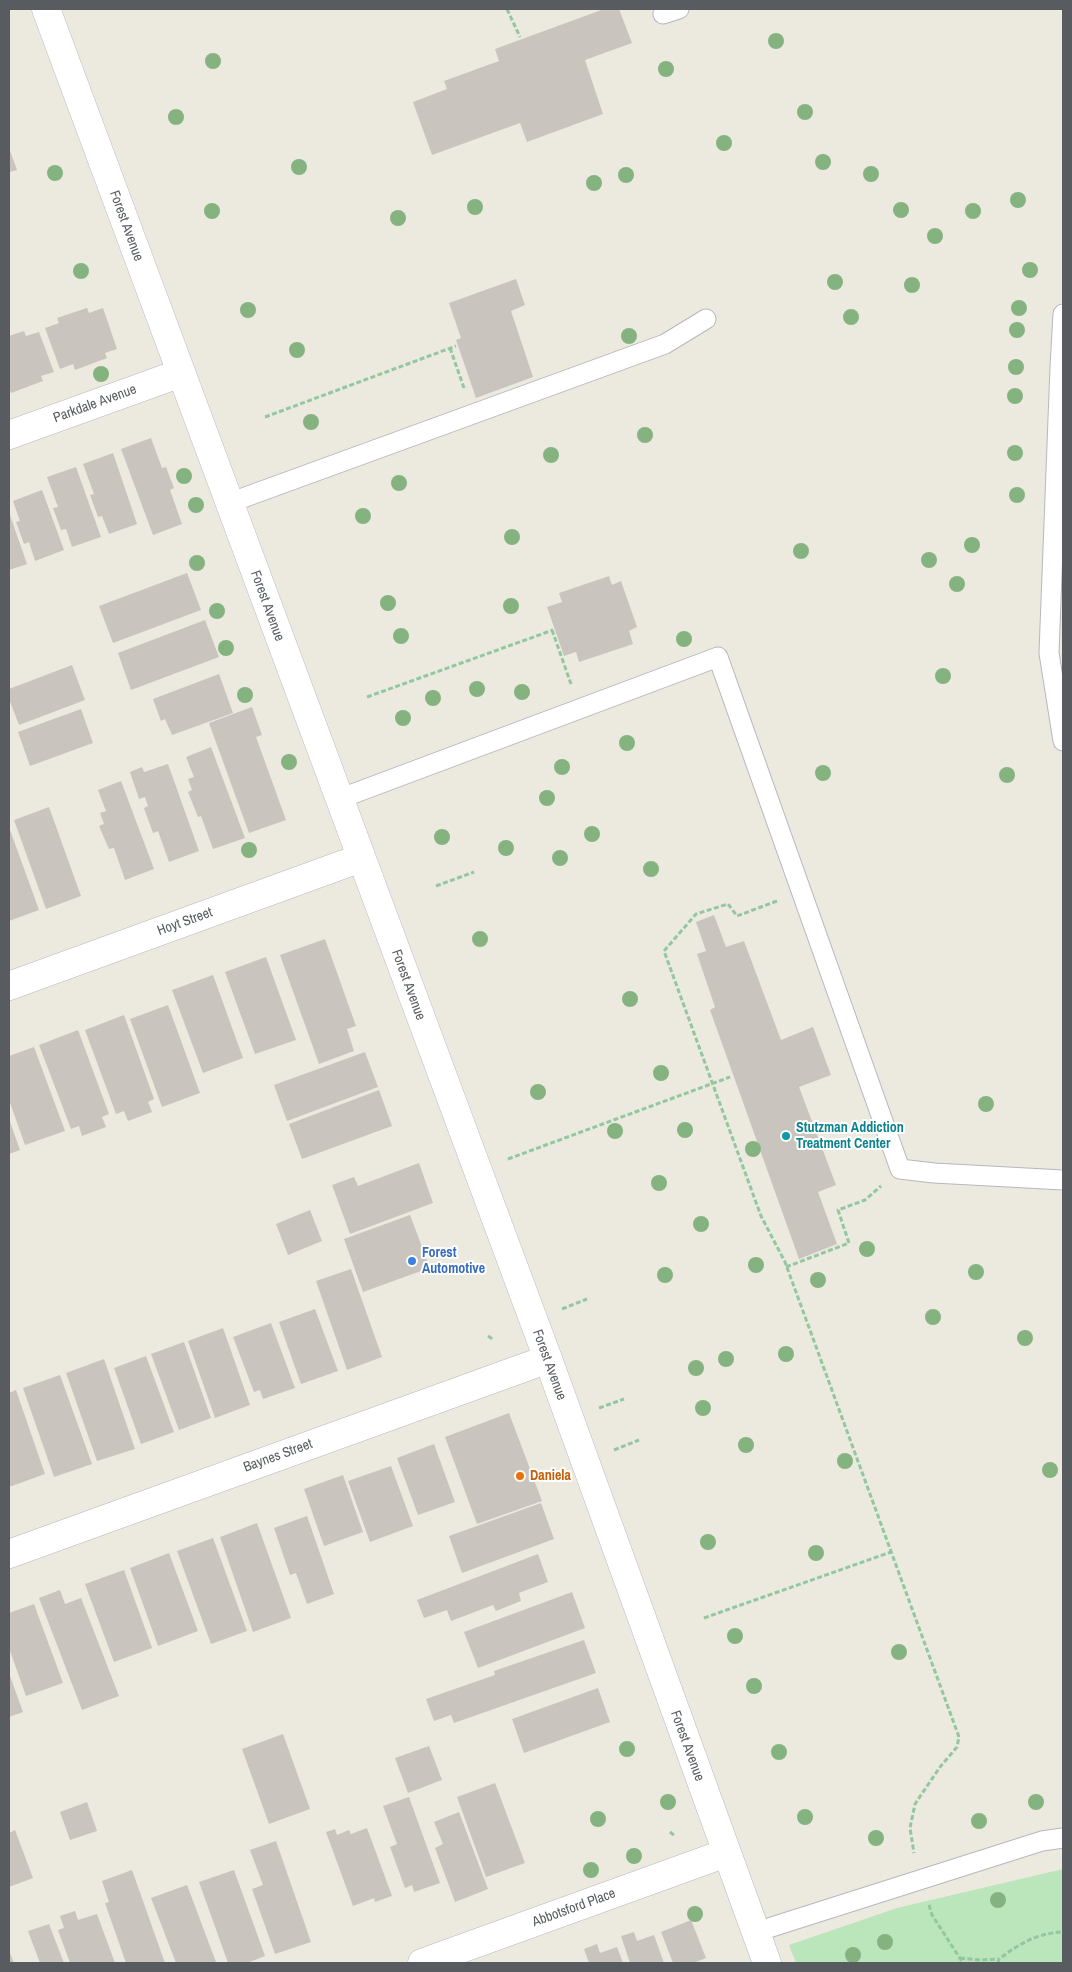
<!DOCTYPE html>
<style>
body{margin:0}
#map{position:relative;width:1072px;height:1972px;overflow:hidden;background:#ece9df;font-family:"Archivo Narrow",sans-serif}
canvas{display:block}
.frame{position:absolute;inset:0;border:10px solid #585c61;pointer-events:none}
</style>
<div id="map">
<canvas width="1072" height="1972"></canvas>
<div class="frame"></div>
</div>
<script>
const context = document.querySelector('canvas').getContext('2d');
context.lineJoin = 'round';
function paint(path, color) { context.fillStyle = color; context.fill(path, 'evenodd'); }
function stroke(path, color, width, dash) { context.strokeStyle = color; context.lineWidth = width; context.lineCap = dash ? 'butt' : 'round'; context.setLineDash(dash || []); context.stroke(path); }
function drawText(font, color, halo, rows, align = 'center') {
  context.font = font + ' "Archivo Narrow",sans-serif'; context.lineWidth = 4; context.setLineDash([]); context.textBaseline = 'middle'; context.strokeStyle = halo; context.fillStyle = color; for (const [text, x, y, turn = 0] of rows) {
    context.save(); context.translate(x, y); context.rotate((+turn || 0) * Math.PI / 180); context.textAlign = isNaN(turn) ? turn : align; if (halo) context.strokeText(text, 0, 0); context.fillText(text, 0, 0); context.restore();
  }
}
const green = new Path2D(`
 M1063 1869V1963H796L789 1945 897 1908Z`);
const building = new Path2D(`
 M604 9H619L632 43 585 60 603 114 527 142 520 123 432 155 413 102 447 89 444 81 499 61 495 49Z
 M9 148 17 170 9 172Z
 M516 279 525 305 511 311 533 377 476 398 456 340 461 338 449 303Z
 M87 308 89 313 103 308 117 349 105 353 107 358 75 370 73 364 60 369 45 328 59 323 57 318Z
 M24 331 26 336 39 332 54 372 41 376 43 381 11 393 9 388V336Z
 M151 438 162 468 166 467 174 488 170 490 182 524 153 535 121 449Z
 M113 453 137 524 109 534 102 516 98 517 90 495 94 494 83 464Z
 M76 467 101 537 72 547 66 529 61 530 53 508 58 507 47 477Z
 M42 490 64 550 35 561 29 542 24 544 16 522 20 521 13 501Z
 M9 512 27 564 9 570Z
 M187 573 201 610 113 643 99 606Z
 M609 576 612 585 621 581 637 627 629 631 633 644 579 662 576 652 564 656 547 607 562 602 559 593Z
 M205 620 219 657 131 690 118 653Z
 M72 665 85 700 19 725 9 699V689Z
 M219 674 233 713 172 735 165 719 161 721 153 699Z
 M252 707 262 735 256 737 286 820 249 833 209 723Z
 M81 709 93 743 30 766 18 732Z
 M211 747 245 838 213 849 201 816 198 817 188 792 192 790 188 779 194 777 186 757Z
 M168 764 199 851 169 862 158 831 153 833 144 808 148 806 145 797 139 799 130 772 142 767 144 772Z
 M121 781 154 869 125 880 114 848 109 849 99 826 104 824 100 813 106 811 98 790Z
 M49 807 81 896 46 909 14 820Z
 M9 827 39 910 9 921Z
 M714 915 726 947 744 941 781 1040 813 1027 831 1075 799 1087 836 1185 818 1192 837 1244 799 1259 710 1010 715 1007 697 954 706 951 696 922Z
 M325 939 356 1026 347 1029 354 1051 319 1064 280 955Z
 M266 957 296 1040 255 1054 225 972Z
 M213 975 243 1058 203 1073 172 990Z
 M168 1005 200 1093 162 1107 130 1019Z
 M124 1015 154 1099 148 1102 152 1112 128 1121 124 1111 116 1114 85 1030Z
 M78 1030 109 1114 102 1117 106 1127 82 1136 79 1126 71 1129 39 1045Z
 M34 1047 65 1131 25 1145 9 1100V1056Z
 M365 1052 378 1087 287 1121 274 1085Z
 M379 1090 392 1126 302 1159 289 1124Z
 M9 1119 20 1150 9 1154Z
 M419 1163 433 1203 350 1234 332 1185 354 1177 358 1186Z
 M310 1210 322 1241 288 1255 276 1224Z
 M410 1215 427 1260 421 1271 363 1292 344 1239Z
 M351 1269 382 1357 347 1370 316 1281Z
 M315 1309 338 1371 301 1384 279 1322Z
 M271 1323 295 1388 263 1399 260 1390 254 1392 233 1337Z
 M223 1328 250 1405 215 1418 188 1341Z
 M184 1342 211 1418 179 1430 151 1354Z
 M146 1356 174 1432 141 1444 114 1368Z
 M104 1359 135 1449 97 1461 66 1373Z
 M60 1375 92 1464 54 1477 23 1388Z
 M16 1390 45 1474 9 1487V1393Z
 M509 1413 542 1501 477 1524 445 1437Z
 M434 1444 455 1502 418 1515 397 1458Z
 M391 1466 413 1526 370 1542 348 1481Z
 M343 1475 363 1532 324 1546 304 1489Z
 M541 1503 554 1539 462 1573 449 1536Z
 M307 1516 334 1594 307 1604 296 1573 290 1575 274 1528Z
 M257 1523 291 1618 253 1632 220 1537Z
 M213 1538 247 1631 211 1644 177 1551Z
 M169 1553 198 1631 158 1646 130 1568Z
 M538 1554 548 1582 519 1593 521 1601 496 1611 493 1605 451 1621 447 1610 424 1618 417 1600Z
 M124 1570 152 1648 114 1662 85 1584Z
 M60 1590 65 1604 81 1598 119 1696 82 1710 39 1598Z
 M572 1592 585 1628 478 1668 464 1632Z
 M34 1604 63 1683 26 1696 9 1648V1613Z
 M584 1640 596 1673 454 1723 451 1715 434 1721 426 1699 495 1675 494 1671Z
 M9 1673 23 1712 9 1717Z
 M598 1688 610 1722 524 1753 512 1719Z
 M283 1734 310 1809 269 1824 242 1749Z
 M429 1746 442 1780 408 1793 395 1758Z
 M495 1783 525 1863 486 1877 457 1797Z
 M409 1797 440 1883 414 1892 412 1885 405 1888 390 1847 397 1844 383 1806Z
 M87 1802 97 1831 70 1840 60 1812Z
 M459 1812 488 1889 455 1902 435 1848 443 1844 434 1822Z
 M367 1828 392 1896 375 1902 374 1898 353 1906 326 1832 335 1829 337 1835 349 1830 351 1834Z
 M15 1830 33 1878 9 1887V1833Z
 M276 1841 311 1942 275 1954 252 1889 263 1885 250 1850Z
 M132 1870 165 1963H126L105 1903 109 1902 102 1881Z
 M234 1870 265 1956 247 1963H228L199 1882Z
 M187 1885 216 1962 213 1963H176L151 1898Z
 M75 1911 78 1920 97 1914 115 1963H70L58 1930 64 1928 60 1916Z
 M691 1920 706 1958 693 1963H673L661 1932Z
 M49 1924 64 1963H40L28 1931Z
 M634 1932 637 1941 654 1935 664 1963H630L621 1936Z
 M597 1944 600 1953 617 1947 623 1963H589L584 1949Z
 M10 1953 14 1963H9V1954Z`);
const path = new Path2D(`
 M507 9 520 37
 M450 348 464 388
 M265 417 456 346
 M552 630 571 684
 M367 697 553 630
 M436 886 474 872
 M777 901 737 916 728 904 696 914 664 951 761 1216 785 1262 959 1737 957 1747 940 1767 915 1804 910 1828 914 1853
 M508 1159 730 1077
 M786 1267 849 1243 838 1210 865 1200 881 1186
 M562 1309 587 1299
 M488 1336 494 1340
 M599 1408 624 1399
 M614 1450 639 1440
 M704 1618 891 1552
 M670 1832 675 1836
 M929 1905 932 1915 963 1963
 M960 1958 980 1960 999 1959
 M998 1963 999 1959C1019 1944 1037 1933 1063 1932`);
const service = new Path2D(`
 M663 14 679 9
 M1063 314 1060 367 1049 653 1063 741
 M229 503 665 344 706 319
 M339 799 718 657 900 1169 934 1173 1063 1180
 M756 1932 1042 1841 1063 1838`);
const minor = new Path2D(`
 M9 435 181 373
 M9 986 361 858
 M9 1554 548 1359
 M422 1963 726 1853`);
const tertiary = new Path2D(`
 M46 9 548 1359 767 1963`);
const trees = [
 [776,41],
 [213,61],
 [666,69],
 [805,112],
 [176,117],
 [724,143],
 [823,162],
 [299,167],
 [55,173],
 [871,174],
 [626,175],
 [594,183],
 [1018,200],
 [475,207],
 [901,210],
 [212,211],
 [973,211],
 [398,218],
 [935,236],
 [1030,270],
 [81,271],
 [835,282],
 [912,285],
 [1019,308],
 [248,310],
 [851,317],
 [1017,330],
 [629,336],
 [297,350],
 [1016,367],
 [101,374],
 [1015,396],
 [311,422],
 [645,435],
 [1015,453],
 [551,455],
 [184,476],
 [399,483],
 [1017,495],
 [196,505],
 [363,516],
 [512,537],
 [972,545],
 [801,551],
 [929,560],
 [197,563],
 [957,584],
 [388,603],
 [511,606],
 [217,611],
 [401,636],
 [684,639],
 [226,648],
 [943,676],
 [477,689],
 [522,692],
 [245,695],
 [433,698],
 [403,718],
 [627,743],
 [289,762],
 [562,767],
 [823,773],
 [1007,775],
 [547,798],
 [592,834],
 [442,837],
 [506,848],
 [249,850],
 [560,858],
 [651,869],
 [480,939],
 [630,999],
 [661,1073],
 [538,1092],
 [986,1104],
 [685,1130],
 [615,1131],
 [753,1149],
 [659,1183],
 [701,1224],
 [867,1249],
 [756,1265],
 [976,1272],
 [665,1275],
 [818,1280],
 [933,1317],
 [1025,1338],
 [786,1354],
 [726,1359],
 [696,1368],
 [703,1408],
 [746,1445],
 [845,1461],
 [1050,1470],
 [708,1542],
 [816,1553],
 [735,1636],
 [899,1652],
 [754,1686],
 [627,1749],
 [779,1752],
 [668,1802],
 [1036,1802],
 [805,1817],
 [598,1819],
 [979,1821],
 [876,1838],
 [634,1856],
 [591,1870],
 [998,1900],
 [695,1914],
 [885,1942],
 [853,1955]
];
const markers = [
 [786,1136,5,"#0f9aa8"],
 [412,1261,5,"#3f7fe0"],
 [520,1476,5,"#e8710a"]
];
const streetNames = [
 ["Forest Avenue",126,226,70],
 ["Parkdale Avenue",95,404,-20],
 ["Forest Avenue",267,606,70],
 ["Hoyt Street",185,922,-20],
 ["Forest Avenue",408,985,70],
 ["Forest Avenue",549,1365,70],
 ["Baynes Street",278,1456,-20],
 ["Forest Avenue",687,1746,70],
 ["Abbotsford Place",574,1908,-20]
];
const cultureNames = [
 ["Stutzman Addiction",796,1128],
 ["Treatment Center",796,1144]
];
const shopNames = [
 ["Forest",422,1253],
 ["Automotive",422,1269]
];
const foodNames = [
 ["Daniela",530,1476]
];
paint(green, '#bbe5ba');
paint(building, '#c9c5be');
stroke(service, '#b5b8bd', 21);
stroke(minor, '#b5b8bd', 29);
stroke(tertiary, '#b5b8bd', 29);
stroke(path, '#92c79f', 3, [5, 2.5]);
stroke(service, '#fff', 19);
stroke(minor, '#fff', 28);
stroke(tertiary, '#fff', 28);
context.fillStyle = '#85b380';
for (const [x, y] of trees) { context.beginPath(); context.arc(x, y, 8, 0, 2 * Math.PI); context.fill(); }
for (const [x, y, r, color] of markers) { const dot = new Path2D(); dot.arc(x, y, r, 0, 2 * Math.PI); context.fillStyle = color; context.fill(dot); stroke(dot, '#fff', 2); }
drawText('14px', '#585c61', '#fff', streetNames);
drawText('bold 14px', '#0d838f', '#fff', cultureNames, 'left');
drawText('bold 14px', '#366cbe', '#fff', shopNames, 'left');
drawText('bold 14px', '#c56008', '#fff', foodNames, 'left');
</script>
